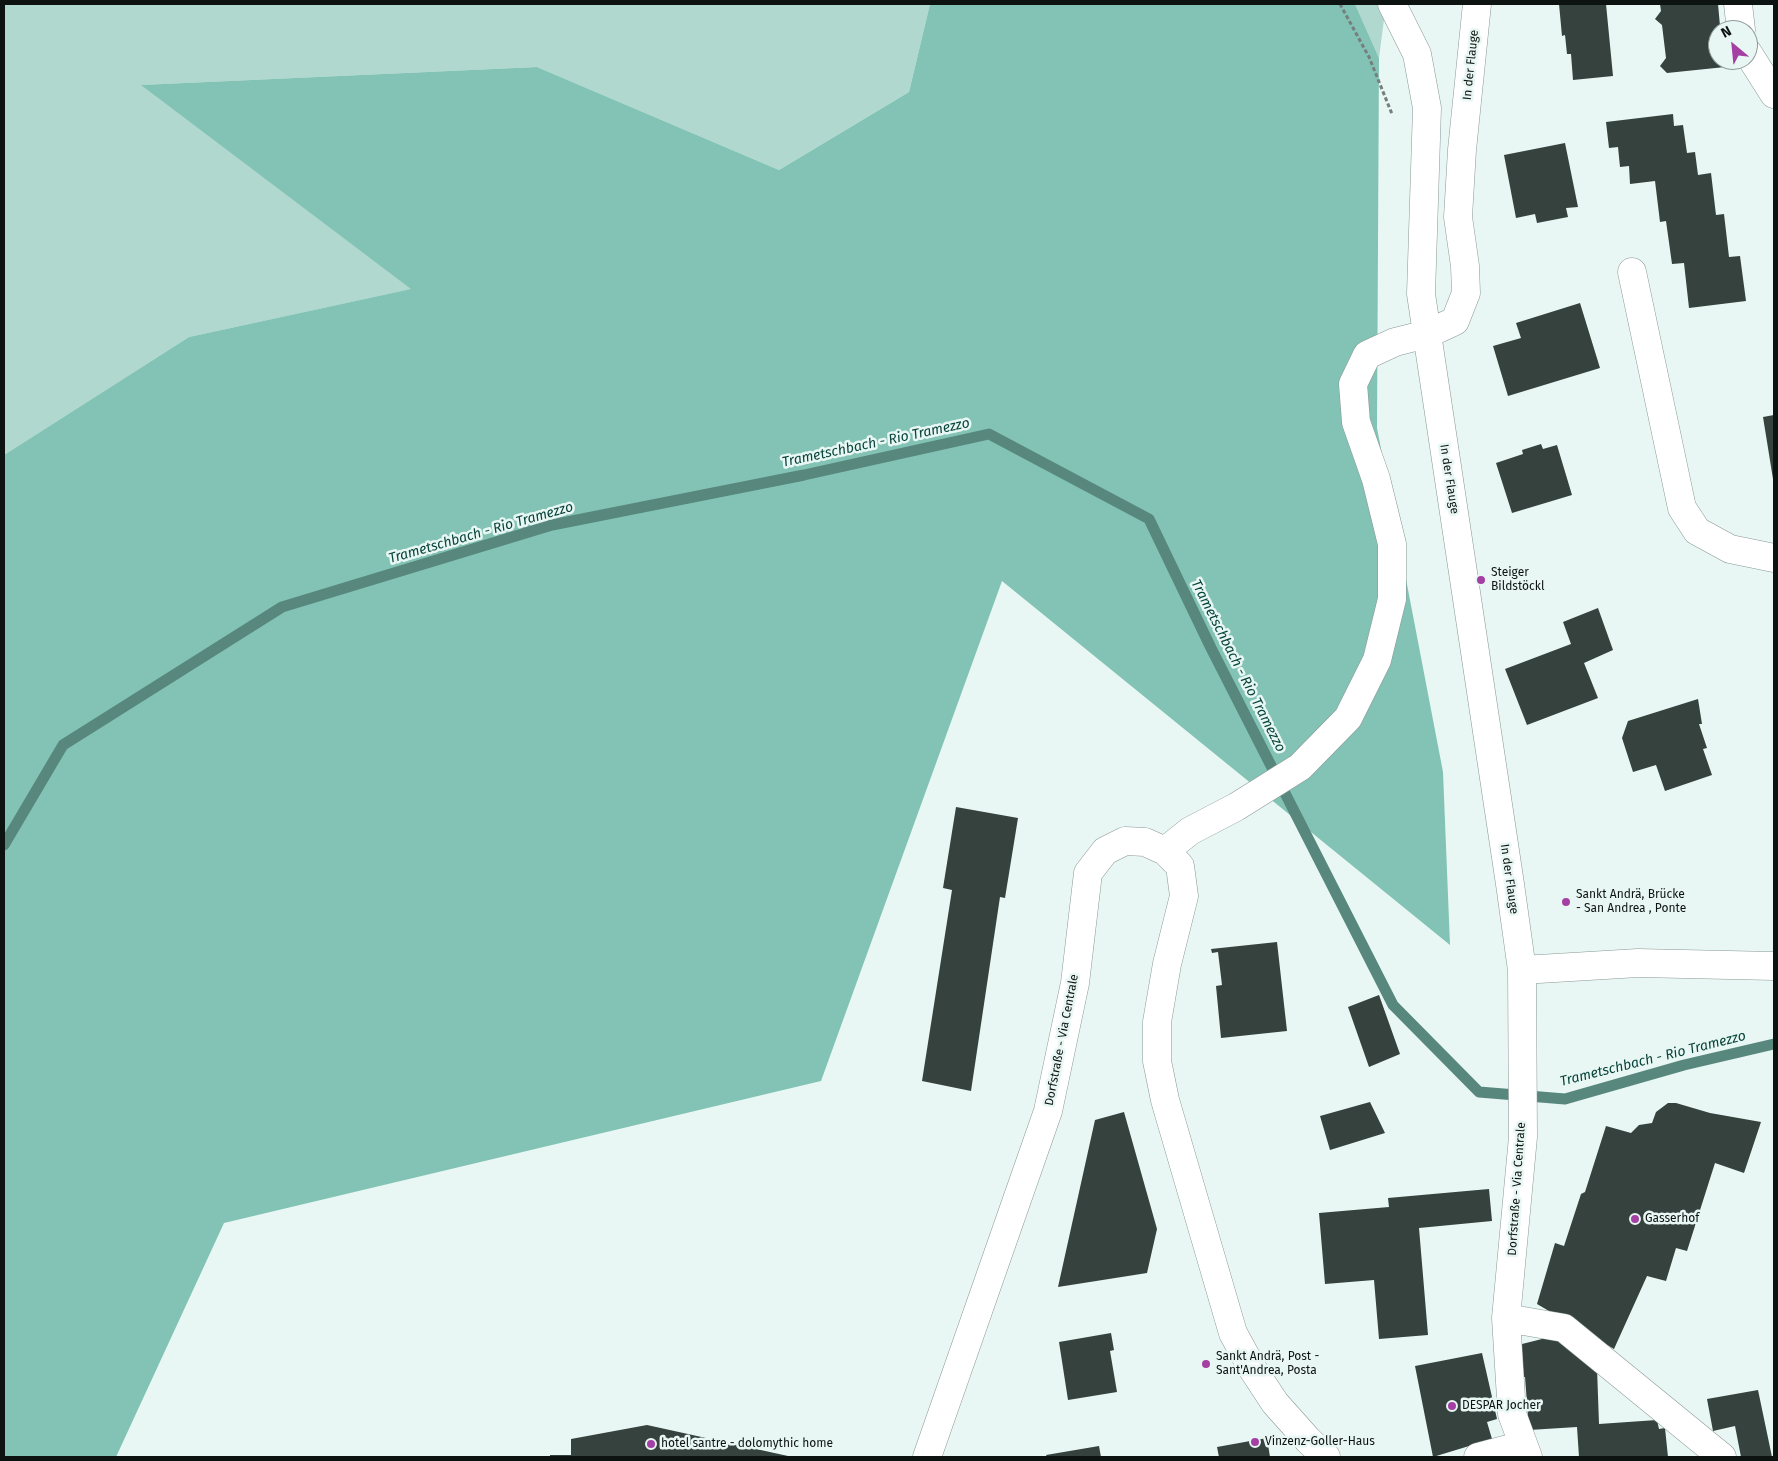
<!DOCTYPE html>
<meta charset="utf-8">
<style>
body{margin:0}
#map{position:relative;width:1778px;height:1461px;overflow:hidden;background:#e8f7f3;font-family:"Fira Sans",sans-serif}
canvas{display:block}
.frame{position:absolute;inset:0;border:5px solid #0d1311;pointer-events:none}
.north{position:absolute;left:1708px;top:20px;width:50px;height:50px;box-sizing:border-box;background:#e8f7f3;border:1px solid #909c99;border-radius:50%;rotate:332deg;font-size:14px;font-weight:700;line-height:20px;text-align:center;color:#0d1311}
.north::after{content:'';display:block;margin:auto;width:18px;height:22px;background:#a43fa4;clip-path:polygon(50% 0,100% 100%,50% 72%,0 100%)}
</style>
<div id="map">
<canvas width="1778" height="1461"></canvas>
<div class="frame"></div>
<div class="north">N</div>
</div>
<script>
const context = document.querySelector('canvas').getContext('2d');
context.lineJoin = 'round';
function paint(path, color) { context.fillStyle = color; context.fill(path, 'evenodd'); }
function stroke(path, color, width, dash) { context.strokeStyle = color; context.lineWidth = width; context.lineCap = dash ? 'butt' : 'round'; context.setLineDash(dash || []); context.stroke(path); }
function drawText(font, color, halo, rows, align = 'center') {
  context.font = font + ' "Fira Sans",sans-serif'; context.lineWidth = 5; context.setLineDash([]); context.textBaseline = 'middle'; context.strokeStyle = halo; context.fillStyle = color; for (const [text, x, y, turn = 0] of rows) {
    context.save(); context.translate(x, y); context.rotate((+turn || 0) * Math.PI / 180); context.textAlign = isNaN(turn) ? turn : align; if (halo) context.strokeText(text, 0, 0); context.fillText(text, 0, 0); context.restore();
  }
}
const green = new Path2D(`
 M4 4H930L909 92 779 170 537 67 142 85 412 289 189 337 4 455Z
 M1355 4H1386L1379 58Z`);
const forest = new Path2D(`
 M930 4H1355L1379 58 1377 428 1443 772 1450 945 1002 581 821 1081 224 1223 116 1457H4V455L189 337 411 289 141 85 537 67 779 170 909 92Z`);
const stream = new Path2D(`
 M4 845 63 745 282 607 552 525 804 475 989 434 1149 519 1211 648 1393 1005 1479 1092 1565 1099 1684 1065 1774 1044`);
const building = new Path2D(`
 M1559 4H1606L1613 76 1573 80 1571 54H1567L1565 35 1562 36Z
 M1660 4H1718L1720 26H1722V30H1718V60H1725V67L1667 73 1660 66 1666 58 1662 25 1655 19 1661 11Z
 M1673 114 1674 126 1683 125 1687 153 1695 152 1698 175 1711 173 1716 215 1724 214 1729 257 1740 256 1746 301 1689 308 1684 263 1672 264 1666 221 1660 222 1655 181 1630 184 1629 166 1620 167 1618 147 1609 148 1606 122Z
 M1565 143 1578 207 1566 208 1568 217 1537 223 1535 214 1516 218 1504 155Z
 M1580 303 1600 368 1508 396 1493 346 1521 338 1516 323Z
 M1774 415V479H1773L1763 417Z
 M1541 444 1543 449 1557 445 1572 495 1512 513 1496 463 1523 454 1522 450Z
 M1598 608 1613 650 1584 663 1598 698 1527 725 1505 669 1571 644 1563 622Z
 M1698 699 1702 724H1699L1707 748 1703 749 1712 775 1665 791 1656 765 1633 772 1622 738 1628 721Z
 M956 807 1018 818 1005 898 1000 897 971 1091 922 1081 952 890 943 888Z
 M1277 942 1287 1031 1221 1038 1216 986 1222 985 1218 952 1212 953 1211 949Z
 M1379 995 1400 1054 1369 1067 1348 1007Z
 M1370 1102 1385 1133 1330 1150 1320 1116Z
 M1668 1103H1676L1710 1113 1761 1122 1744 1173 1715 1163 1687 1251 1676 1248 1666 1281 1647 1276 1614 1349 1537 1304 1555 1243 1564 1246 1581 1194 1585 1192 1606 1126 1631 1133 1639 1125 1652 1123 1656 1112Z
 M1124 1112 1157 1229 1147 1273 1058 1287 1095 1120Z
 M1489 1189 1492 1221 1419 1228 1428 1335 1379 1339 1374 1280 1325 1284 1319 1213 1389 1207 1388 1198Z
 M1111 1333 1114 1350 1110 1351 1117 1392 1068 1400 1059 1342Z
 M1558 1335 1597 1368 1599 1424 1657 1420 1659 1429 1665 1428 1668 1457H1579L1577 1427 1529 1430 1525 1377H1519L1518 1345Z
 M1482 1353 1497 1419 1487 1422 1492 1439 1433 1457 1415 1366Z
 M1758 1390 1772 1457H1741L1735 1426 1713 1431 1707 1399Z
 M647 1425 788 1456V1457H550V1455H571V1439Z
 M1267 1438 1270 1457H1219L1217 1447Z
 M1099 1446 1101 1457H1047L1046 1455Z`);
const path = new Path2D(`
 M1340 4 1369 57 1392 114`);
const minor = new Path2D(`
 M1392 4 1417 54 1427 108 1421 294 1510 884 1522 970 1523 1137 1506 1318 1512 1414 1528 1457
 M1738 4 1741 30
 M1748 53 1774 94
 M1632 272 1682 508 1697 531 1730 549 1774 558
 M1165 851 1190 831 1236 807 1300 767 1348 718 1377 660 1392 599V544L1376 479 1356 422 1353 384 1367 355 1395 342 1427 334 1455 321 1466 293 1465 266 1458 217 1462 150 1477 4
 M1522 970 1638 963 1774 966
 M1506 1318 1564 1328 1722 1457
 M927 1457 1048 1111 1075 983 1088 873 1105 851 1125 841 1145 842 1165 851 1180 866 1184 896 1167 964 1157 1022V1061L1165 1100 1233 1333 1252 1368 1275 1403 1308 1440 1326 1457
 M1478 1457 1523 1445`);
const markers = [
 [1481,580,5,"#a43fa4"],
 [1566,902,5,"#a43fa4"],
 [1635,1219,5,"#a43fa4"],
 [1206,1364,5,"#a43fa4"],
 [1452,1406,5,"#a43fa4"],
 [1255,1442,5,"#a43fa4"],
 [651,1444,5,"#a43fa4"]
];
const streetNames = [
 ["In der Flauge",1471,65,-84],
 ["In der Flauge",1449,479,81],
 ["In der Flauge",1509,879,82],
 ["Dorfstraße - Via Centrale",1062,1040,-79],
 ["Dorfstraße - Via Centrale",1517,1189,-86]
];
const poiNames = [
 ["Steiger",1491,573],
 ["Bildstöckl",1491,587],
 ["Sankt Andrä, Brücke",1576,895],
 ["- San Andrea , Ponte",1576,909],
 ["Gasserhof",1645,1219],
 ["Sankt Andrä, Post -",1216,1357],
 ["Sant'Andrea, Posta",1216,1371],
 ["DESPAR Jocher",1462,1406],
 ["Vinzenz-Goller-Haus",1265,1442],
 ["hotel santre - dolomythic home",661,1444]
];
const waterNames = [
 ["Trametschbach - Rio Tramezzo",876,443,-12],
 ["Trametschbach - Rio Tramezzo",481,533,-16],
 ["Trametschbach - Rio Tramezzo",1238,666,63],
 ["Trametschbach - Rio Tramezzo",1653,1059,-14]
];
paint(green, '#b0d8ce');
paint(forest, '#82c3b5');
stroke(stream, '#58877d', 11);
paint(building, '#35423e');
stroke(minor, '#8a9895', 29);
stroke(path, '#757f7c', 3, [4, 2.5]);
stroke(minor, '#fff', 28);
for (const [x, y, r, color] of markers) { const dot = new Path2D(); dot.arc(x, y, r, 0, 2 * Math.PI); context.fillStyle = color; context.fill(dot); stroke(dot, '#e8f7f3', 2); }
drawText('12px', '#0d1311', '#e8f7f3', streetNames);
drawText('12px', '#0d1311', '#e8f7f3', poiNames, 'left');
drawText('italic 14px', '#08443b', '#e8f7f3', waterNames);
</script>
